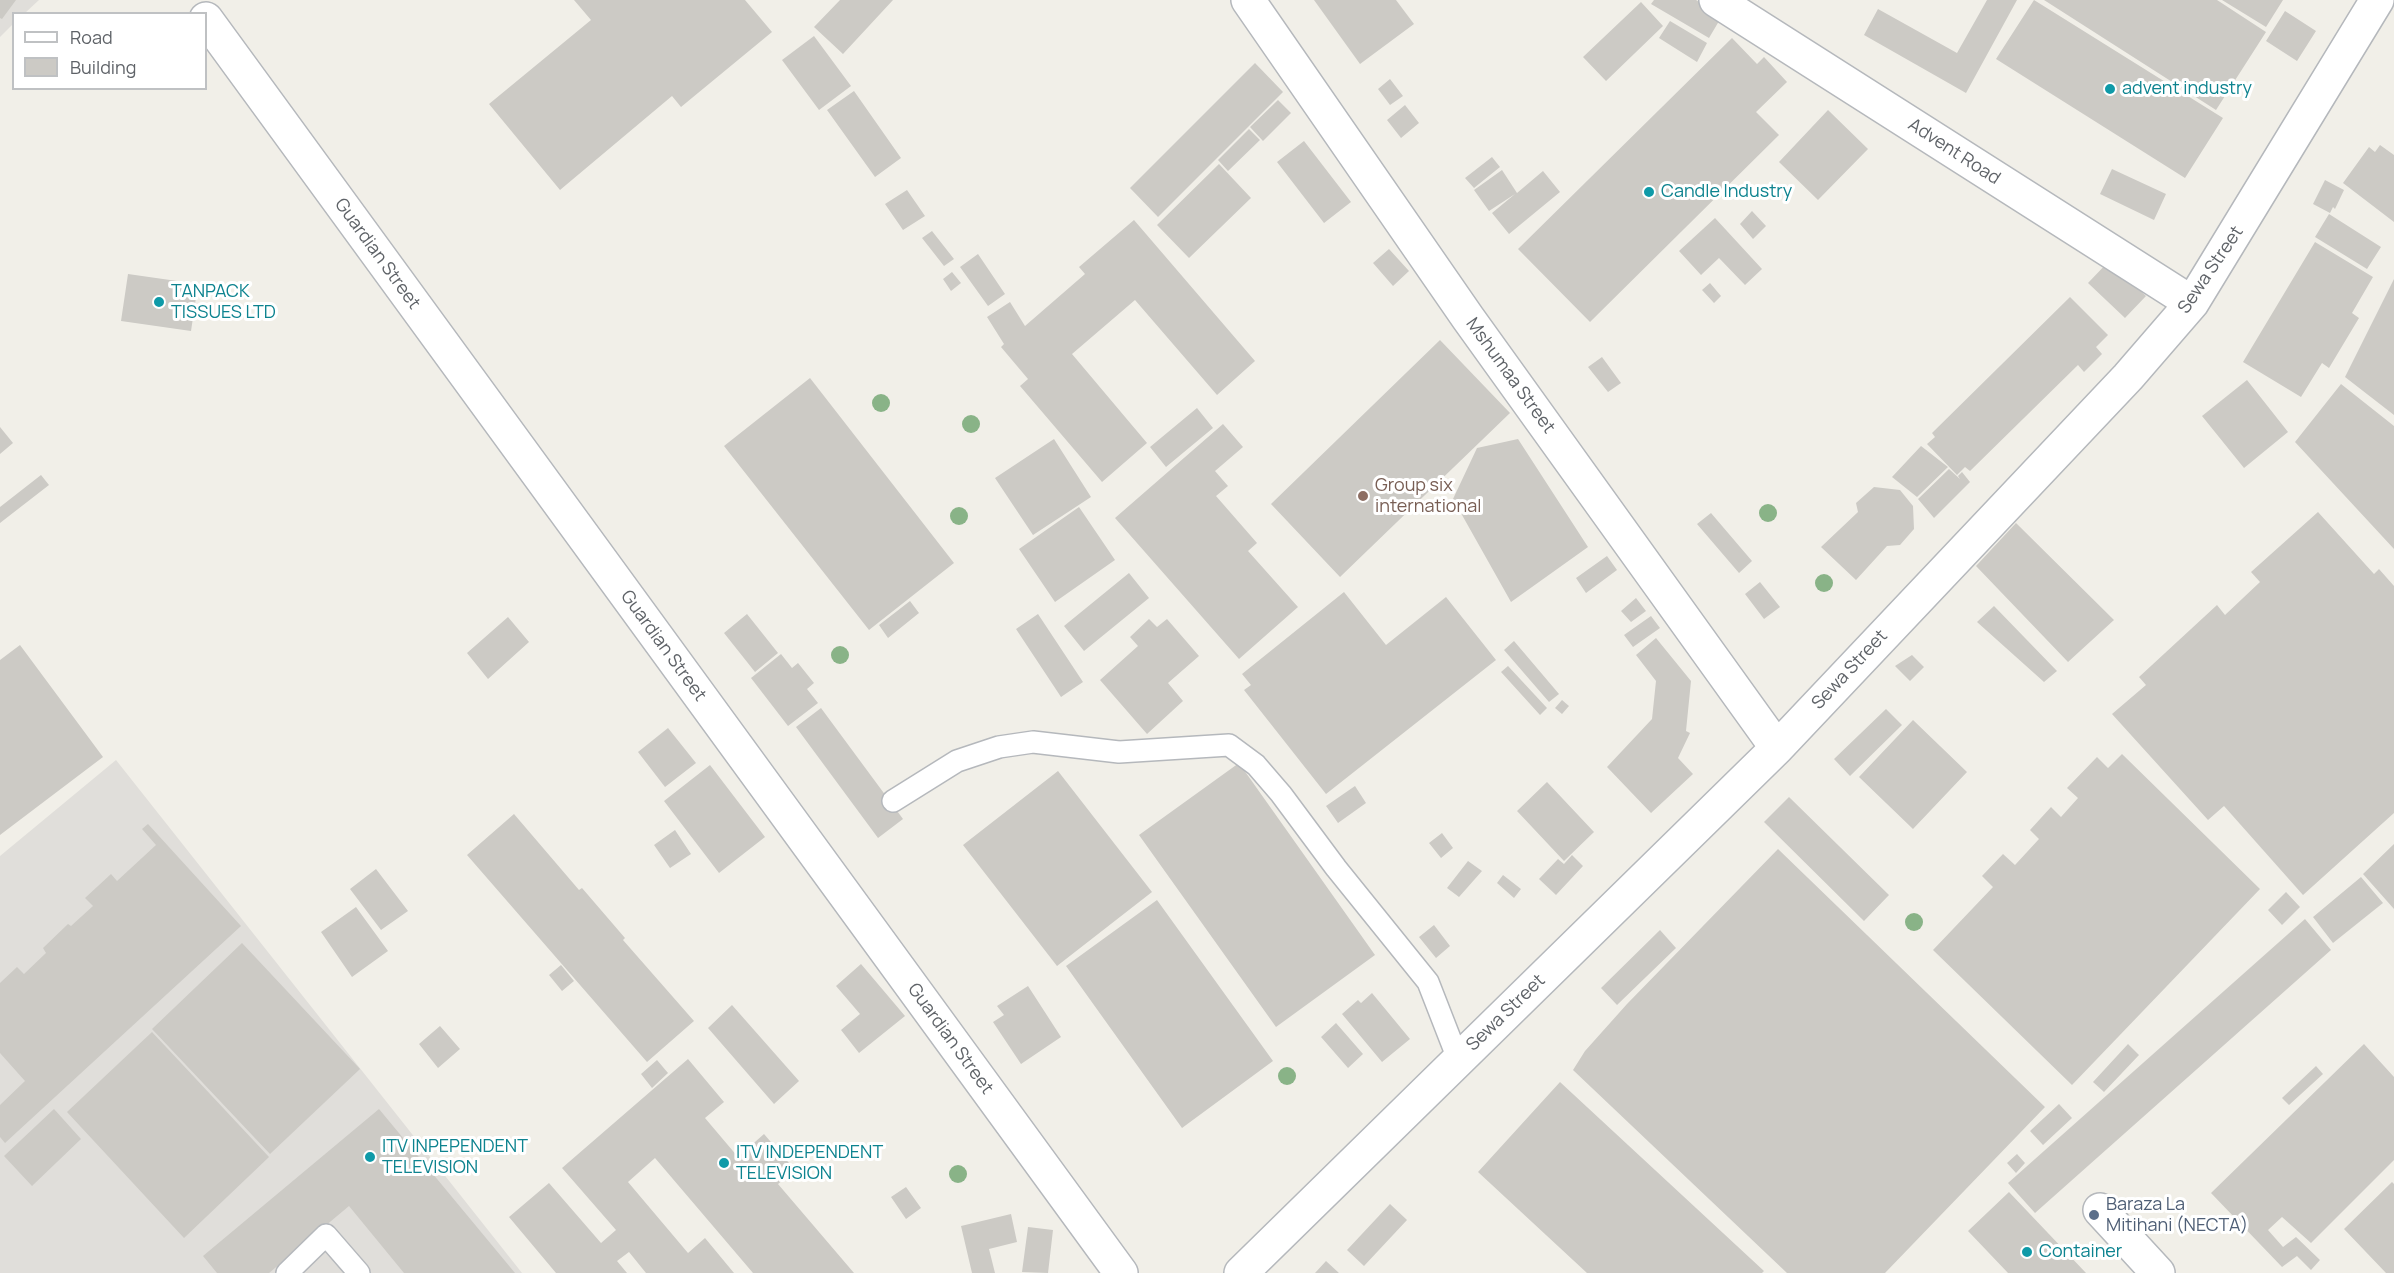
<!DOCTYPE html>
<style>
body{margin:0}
#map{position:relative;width:2394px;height:1273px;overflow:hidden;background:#f1efe8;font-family:Manrope,sans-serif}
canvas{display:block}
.legend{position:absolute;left:12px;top:12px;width:195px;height:78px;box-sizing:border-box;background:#fff;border:2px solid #bfc1c3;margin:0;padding:8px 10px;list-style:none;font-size:18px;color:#5f6368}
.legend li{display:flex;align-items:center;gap:12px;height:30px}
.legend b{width:30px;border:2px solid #bfc1c3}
</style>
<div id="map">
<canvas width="2394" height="1273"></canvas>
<ul class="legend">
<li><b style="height:8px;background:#fff"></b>Road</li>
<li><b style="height:16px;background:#cccac5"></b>Building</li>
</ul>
</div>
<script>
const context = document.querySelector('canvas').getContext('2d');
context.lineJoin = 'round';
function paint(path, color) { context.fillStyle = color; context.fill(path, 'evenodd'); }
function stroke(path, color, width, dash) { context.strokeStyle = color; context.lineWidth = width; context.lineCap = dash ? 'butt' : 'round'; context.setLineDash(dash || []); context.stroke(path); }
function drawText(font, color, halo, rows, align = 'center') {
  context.font = font + ' Manrope,sans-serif'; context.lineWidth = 6; context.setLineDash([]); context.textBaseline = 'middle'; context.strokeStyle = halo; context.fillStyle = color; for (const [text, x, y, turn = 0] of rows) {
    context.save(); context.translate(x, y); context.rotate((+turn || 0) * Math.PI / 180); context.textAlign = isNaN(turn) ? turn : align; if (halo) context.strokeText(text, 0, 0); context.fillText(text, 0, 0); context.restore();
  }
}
const industrial = new Path2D(`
 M0 0H39L25 13 14 14 13 24 0 37Z
 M116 760 522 1273H0V856Z`);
const building = new Path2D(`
 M0 0H16L2 19 0 18Z
 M574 0H745L772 32 681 107 672 96 560 190 489 104 591 20Z
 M840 0H893L843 54 814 27Z
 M1314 0H1396L1414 24 1360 64Z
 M1654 0H1696L1722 16 1709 38 1651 4Z
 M1987 0H2017L1966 93 1864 35 1878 9 1957 53Z
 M2034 0 2223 118 2185 178 1996 59Z
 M2044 0H2217L2266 32 2216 110Z
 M2222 0H2283L2266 27Z
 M1641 2 1663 26 1606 81 1583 57Z
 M2285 11 2316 31 2297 61 2266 41Z
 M1670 21 1707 43 1697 62 1659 38Z
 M814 36 851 86 819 110 782 60Z
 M1732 38 1757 64 1764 57 1787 82 1756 112 1779 135 1590 322 1518 249Z
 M1255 63 1283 92 1158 217 1130 188Z
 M1390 79 1403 96 1390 105 1378 89Z
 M854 91 901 158 875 177 827 110Z
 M1278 100 1291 113 1263 141 1250 127Z
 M1405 105 1419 123 1401 138 1387 120Z
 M1828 110 1868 149 1818 200 1779 162Z
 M1249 129 1260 140 1228 171 1218 160Z
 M1304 141 1351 202 1324 223 1277 162Z
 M2380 145 2394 155V222L2343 183 2369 147 2375 152Z
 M1492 157 1500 167 1474 188 1465 178Z
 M1219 164 1251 198 1189 258 1157 225Z
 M2112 169 2166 194 2154 220 2100 194Z
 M1502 170 1517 193 1543 171 1560 192 1509 234 1492 213 1515 194 1489 211 1474 190Z
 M2325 180 2344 190 2335 209 2333 207 2330 213 2313 204Z
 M907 190 925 216 903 230 885 204Z
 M1752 211 1766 226 1753 239 1740 224Z
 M2329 214 2381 247 2367 269 2315 237Z
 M1715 218 1762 269 1745 285 1719 258 1701 275 1679 251Z
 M1134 220 1255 361 1217 395 1135 300 1072 354 1147 443 1102 482 1020 386 1028 379 1001 347 1004 344 987 317 1010 302 1025 326 1085 274 1079 267Z
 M932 231 954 259 944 266 922 238Z
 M2315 242 2373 277 2352 313 2359 318 2329 368 2322 363 2301 397 2243 362Z
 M1389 249 1409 271 1393 286 1373 263Z
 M978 254 1005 294 988 306 960 267Z
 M2109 261 2146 296 2125 318 2088 283Z
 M952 272 961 283 951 291 943 279Z
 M128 274 198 284 191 331 121 321Z
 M2394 279V415L2345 377Z
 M1710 283 1721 296 1714 303 1702 290Z
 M2070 297 2108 335 2096 347 2102 354 2084 372 2078 365 1970 471 1965 467 1957 475 1927 444 1935 437 1932 433Z
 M1440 340 1510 413 1340 577 1271 504Z
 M1602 357 1621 383 1608 392 1588 367Z
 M810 378 954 563 869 630 724 446Z
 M2247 380 2288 432 2244 468 2202 416Z
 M2341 384 2394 426V549L2295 442Z
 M1197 408 1213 428 1166 467 1150 447Z
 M1223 424 1243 447 1215 471 1228 486 1216 496 1257 543 1248 551 1298 607 1239 659 1115 518Z
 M0 427 13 443 0 454Z
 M1054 439 1091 497 1033 535 995 478Z
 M1518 439 1588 547 1511 602 1453 499 1477 448Z
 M1921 446 1948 467 1917 497 1892 477Z
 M1949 469 1960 479 1958 476 1962 472 1970 482 1934 518 1918 499Z
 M41 475 49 485 0 523V507Z
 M1874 487 1900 490 1913 506 1914 529 1900 545 1887 546 1856 580 1821 547 1858 512 1856 503Z
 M1079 507 1115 560 1055 602 1019 549Z
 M2318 512 2374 574 2379 569 2394 586V813L2303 895 2224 806 2208 820 2112 714 2146 685 2139 677 2217 605 2225 615 2260 582 2251 572Z
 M1711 513 1752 561 1739 573 1697 524Z
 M2016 523 2114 620 2068 662 1976 566Z
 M1607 556 1617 570 1586 593 1576 578Z
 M1129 573 1149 598 1084 651 1064 626Z
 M1760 582 1780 607 1764 619 1745 594Z
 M1344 592 1386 645 1446 597 1496 660 1326 794 1244 690 1251 685 1242 674Z
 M1636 598 1646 611 1631 622 1621 611Z
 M910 601 919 613 888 638 879 625Z
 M1994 606 2057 671 2044 682 1977 622Z
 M747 614 778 653 755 672 724 633Z
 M1038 614 1083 682 1061 697 1016 629Z
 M1651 616 1660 628 1633 647 1624 635Z
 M508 617 529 642 488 679 467 653Z
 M1149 619 1157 627 1167 619 1199 656 1168 683 1183 701 1147 734 1100 680 1138 646 1130 637Z
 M1656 638 1691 681 1686 731 1690 733 1678 758 1693 774 1651 813 1607 767 1652 719 1656 681 1636 655Z
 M1514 641 1559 694 1549 702 1504 650Z
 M20 645 103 757 0 835V660Z
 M781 654 792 668 798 663 814 683 807 689 818 703 788 726 751 678Z
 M1912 655 1924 667 1910 681 1895 666Z
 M1508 666 1547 708 1540 715 1501 672Z
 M1562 700 1569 706 1562 714 1555 708Z
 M821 708 903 819 878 838 796 727Z
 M1886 709 1902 725 1850 776 1834 759Z
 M1913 720 1967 772 1913 829 1859 777Z
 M668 728 696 763 665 787 638 752Z
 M2122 754 2260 889 2072 1085 1933 950 1993 887 1982 876 2003 854 2015 865 2039 839 2030 830 2051 807 2061 817 2078 798 2067 788 2097 757 2108 768Z
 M1239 763 1375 955 1276 1027 1139 835Z
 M710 765 765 837 719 873 664 801Z
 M1058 771 1152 892 1057 966 963 845Z
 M1547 782 1594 832 1564 861 1517 811Z
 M1355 786 1366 803 1338 823 1326 806Z
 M1789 797 1889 895 1864 921 1764 822Z
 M514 814 579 890 582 888 625 938 623 940 694 1021 647 1062 467 855Z
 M148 824 241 926 5 1143 0 1137V1105L25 1081 0 1053V983L17 967 24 974 46 953 43 948 68 924 71 926 93 906 85 898 111 874 117 881 156 845 142 829Z
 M675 830 691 854 670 868 654 845Z
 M1442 833 1453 848 1441 858 1429 843Z
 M2394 844V909L2363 874Z
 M1778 849 2045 1107 1885 1273H1787L1573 1070 1585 1051 1627 1004Z
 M1572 855 1583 866 1556 895 1539 879 1558 859 1564 864Z
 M1468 861 1482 871 1459 897 1447 888Z
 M376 869 408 911 381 930 350 889Z
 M1503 875 1521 889 1514 898 1497 883Z
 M2361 877 2383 903 2333 943 2313 917Z
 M2286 892 2300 907 2282 925 2268 910Z
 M1157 900 1273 1061 1182 1128 1066 966Z
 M356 907 388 951 352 977 321 932Z
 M2305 919 2331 950 2035 1213 2008 1183Z
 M1434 925 1450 946 1436 958 1419 937Z
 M1660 930 1676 948 1617 1005 1601 988Z
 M242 943 360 1069 270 1154 152 1029Z
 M861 964 905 1016 859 1053 841 1030 860 1014 836 986Z
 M561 965 574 981 562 991 549 975Z
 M1028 986 1061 1037 1021 1064 993 1022 1004 1015 997 1006Z
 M1372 993 1410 1039 1382 1062 1342 1014 1358 1000 1361 1003Z
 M732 1005 799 1081 774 1104 708 1028Z
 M1336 1023 1363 1054 1348 1068 1321 1037Z
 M440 1026 460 1049 438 1068 419 1044Z
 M152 1032 269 1157 184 1238 67 1112Z
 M2128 1044 2139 1055 2104 1092 2093 1082Z
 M2364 1044 2394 1077V1160L2311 1243 2282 1217 2268 1230 2283 1247 2296 1237 2320 1260 2311 1270 2297 1256 2282 1267 2211 1193Z
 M688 1059 724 1102 705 1118 738 1157 764 1134 795 1170 778 1184 854 1273H753L655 1158 628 1182 688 1253 705 1238 734 1273H646L629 1252 617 1261 627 1273H556L509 1217 549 1183 601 1243 616 1230 562 1168Z
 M657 1060 668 1073 652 1088 641 1074Z
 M2316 1066 2323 1074 2289 1105 2282 1098Z
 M1560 1082 1764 1271 1762 1273H1587L1478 1172Z
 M2059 1104 2072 1118 2043 1145 2030 1131Z
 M54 1109 81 1139 32 1186 4 1156Z
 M379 1109 515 1273H404L349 1206 269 1273H217L203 1256Z
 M2017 1154 2025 1163 2016 1173 2007 1163Z
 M2392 1182 2394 1184V1273H2386L2344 1229Z
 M906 1187 921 1208 906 1219 891 1197Z
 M2009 1192 2086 1273H2008L1968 1231Z
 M1390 1204 1407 1220 1364 1266 1347 1250Z
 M1011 1214 1017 1242 989 1249 995 1273H972L961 1226Z
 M1028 1227 1053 1230 1048 1273 1022 1272Z
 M1326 1261 1339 1273H1315Z`);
const lane = new Path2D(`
 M893 801 957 761 999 747 1033 742 1119 752 1229 745 1256 765 1281 794 1336 868 1428 982 1458 1059
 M287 1273 326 1235 359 1273`);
const street = new Path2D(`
 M1248 0 1468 318 1777 748
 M1716 0 2192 303
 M206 19 1121 1273
 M2100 1210 2158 1273
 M1241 1273 1777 748 2128 377 2192 303 2377 0`);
const trees = [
 [881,403],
 [971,424],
 [1768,513],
 [959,516],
 [1824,583],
 [840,655],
 [1914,922],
 [1287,1076],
 [958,1174]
];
const markers = [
 [2110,89,6,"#0f9aa8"],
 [1649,192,6,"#0f9aa8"],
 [159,302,6,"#0f9aa8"],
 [1363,496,6,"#8d6e63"],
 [370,1157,6,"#0f9aa8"],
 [724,1163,6,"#0f9aa8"],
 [2094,1215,6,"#5c6f8a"],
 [2027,1252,6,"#0f9aa8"]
];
const cultureNames = [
 ["advent industry",2122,89],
 ["Candle Industry",1661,192],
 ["TANPACK",171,292],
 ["TISSUES LTD",171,313],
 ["ITV INPEPENDENT",382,1147],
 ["TELEVISION",382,1168],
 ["ITV INDEPENDENT",736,1153],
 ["TELEVISION",736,1174],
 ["Container",2039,1252]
];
const streetNames = [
 ["Advent Road",1954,152,33],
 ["Guardian Street",377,254,54],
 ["Sewa Street",2211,270,-56],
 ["Mshumaa Street",1510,376,54],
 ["Guardian Street",663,646,54],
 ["Sewa Street",1850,670,-47],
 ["Sewa Street",1506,1013,-44],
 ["Guardian Street",950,1039,54]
];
const educationNames = [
 ["Group six",1375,486],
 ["international",1375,507]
];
const serviceNames = [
 ["Baraza La",2106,1205],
 ["Mitihani (NECTA)",2106,1226]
];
paint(industrial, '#e0deda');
paint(building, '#cccac5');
stroke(lane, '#b5b8bc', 24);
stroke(street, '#b5b8bc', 36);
stroke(lane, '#fff', 21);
stroke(street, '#fff', 33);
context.fillStyle = '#89b387';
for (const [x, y] of trees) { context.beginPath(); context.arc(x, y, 9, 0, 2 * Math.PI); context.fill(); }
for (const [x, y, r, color] of markers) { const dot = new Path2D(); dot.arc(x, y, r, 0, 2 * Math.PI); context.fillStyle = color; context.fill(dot); stroke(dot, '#fff', 2); }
drawText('18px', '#0d838f', '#fff', cultureNames, 'left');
drawText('18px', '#5f6368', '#fff', streetNames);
drawText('18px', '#785e54', '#fff', educationNames, 'left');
drawText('18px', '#4e5e75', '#fff', serviceNames, 'left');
</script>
